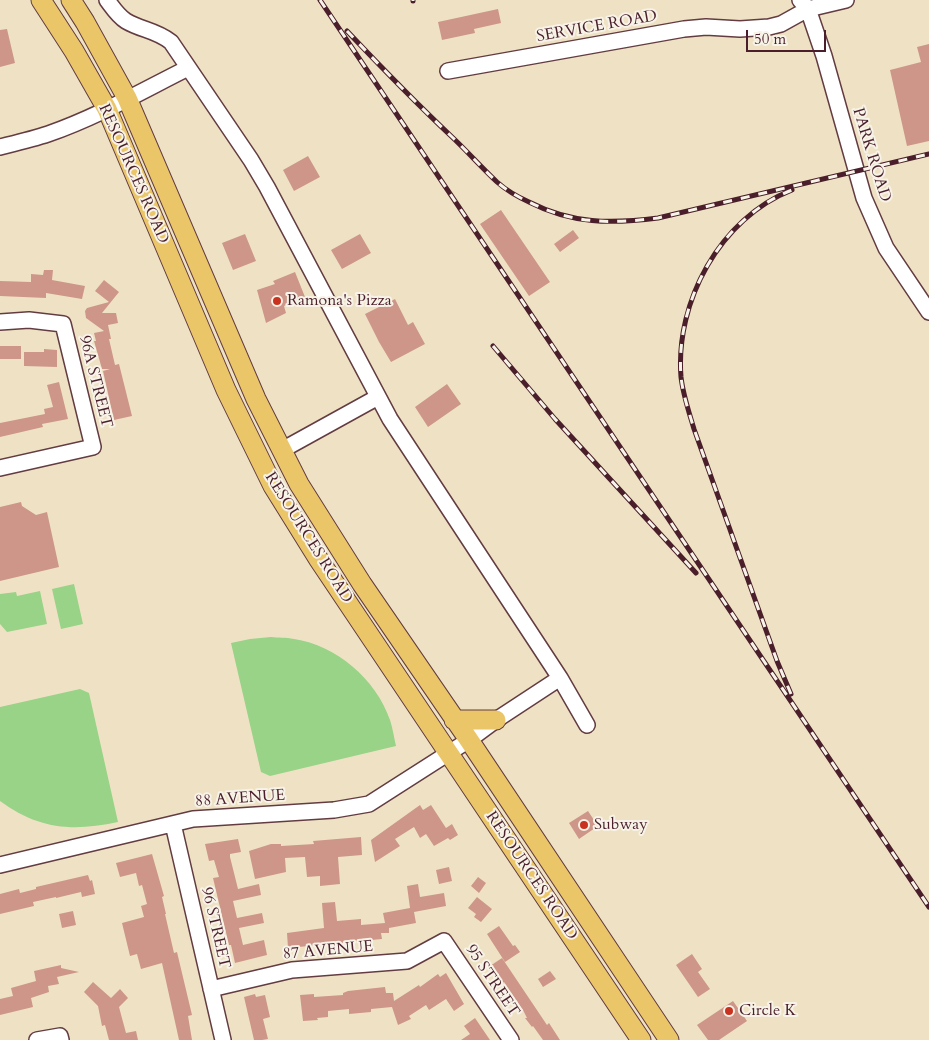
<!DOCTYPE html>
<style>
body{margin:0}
#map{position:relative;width:929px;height:1040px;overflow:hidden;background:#efe2c4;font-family:Cardo,serif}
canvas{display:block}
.scale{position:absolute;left:746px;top:30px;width:80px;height:22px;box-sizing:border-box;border:2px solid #4a1f2b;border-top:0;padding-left:6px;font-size:15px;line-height:18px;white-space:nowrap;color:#4a1f2b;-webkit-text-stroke:4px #f7f3e8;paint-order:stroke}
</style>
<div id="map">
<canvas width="929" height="1040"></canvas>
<div class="scale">50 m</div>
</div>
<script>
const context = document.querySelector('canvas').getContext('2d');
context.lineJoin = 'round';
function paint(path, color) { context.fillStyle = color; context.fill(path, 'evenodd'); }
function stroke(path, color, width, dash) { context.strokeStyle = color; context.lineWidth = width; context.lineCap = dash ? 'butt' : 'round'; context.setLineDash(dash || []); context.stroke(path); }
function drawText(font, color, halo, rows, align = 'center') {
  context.font = font + ' Cardo,serif'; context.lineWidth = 4; context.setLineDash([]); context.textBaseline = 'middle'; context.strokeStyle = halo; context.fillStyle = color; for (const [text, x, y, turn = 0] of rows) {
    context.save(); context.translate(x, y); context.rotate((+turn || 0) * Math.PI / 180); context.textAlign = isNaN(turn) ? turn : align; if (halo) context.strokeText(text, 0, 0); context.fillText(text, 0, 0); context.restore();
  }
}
const green = new Path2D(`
 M74 584 83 624 61 629 52 589Z
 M40 591 47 624 7 632 0 624V594L16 592 17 596Z
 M271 637C278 638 286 637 294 639 336 645 376 679 390 720 393 729 394 738 396 746L270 776 261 772 231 643 250 639Z
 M80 689 89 693 118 822C72 832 38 829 0 801V707Z`);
const building = new Path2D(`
 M498 9 501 23 474 29 475 33 442 40 438 22Z
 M7 29 15 63 0 67V30Z
 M929 44V141L907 146 890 70 921 62 917 47Z
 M308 156 320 177 294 191 283 170Z
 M501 210 550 282 529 296 480 224Z
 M573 230 579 238 560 252 554 244Z
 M245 234 256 261 233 270 222 243Z
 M360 234 371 253 342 269 331 250Z
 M44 270H53L52 280 85 286 82 299 46 293V298L0 296V281L31 282V274L43 275Z
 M295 272 305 297 284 306 286 313 266 323 257 290 275 284 273 281Z
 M104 280 119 292 102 313H116L118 323 108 325 111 339H109L115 365 119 364 132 416 114 420 103 371 110 369H102L94 341H96L94 333 104 331 86 318 85 311 87 308 109 302 95 291Z
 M395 299 408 325 413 322 425 344 391 362 379 342 365 314Z
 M0 346H21V359H0Z
 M44 349 57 350V367L24 366V352H44Z
 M59 382 68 419 42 424 43 427 0 437V423L45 414 44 409 53 407 47 385Z
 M447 384 461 404 428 427 415 407Z
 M21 502 22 506 36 515 47 512 59 567 0 581V507Z
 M420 805 423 810 431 805 446 828 452 824 458 835 450 840 448 838 434 846 426 834 420 838 414 827 395 839 400 846 375 862 371 840Z
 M588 811 598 826 579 839 569 823Z
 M361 837 362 855 338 857 340 884 320 886V876L307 877 305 857 285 858 286 872 255 879 249 851 271 844H281V846L314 844 313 841Z
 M238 839 241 852 230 854V857L238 889 259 884 261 895 233 901 237 918 262 913 264 923 239 928 243 945 264 940 267 955 235 963 231 945H229L213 878 219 877 214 860 209 861 205 844Z
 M152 854 164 896 162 897 166 914H165L174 953 177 952 192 1015 188 1016 192 1040H179L162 963 141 969 137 954 130 956 122 923 144 917 141 906 147 904 142 885 139 886 136 873 120 877 116 863Z
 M449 867 452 881 439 884 436 870Z
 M88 875 90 881 92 880 95 894 82 897 81 892 56 898V897L33 902 34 906 0 914V894L19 889 20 893 36 889V887Z
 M478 877 486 883 479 893 471 886Z
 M418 884 420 897 444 893 446 906 414 912 416 923 389 928V933H381L382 939 288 948 287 933 324 928 322 903 335 902 337 921 361 919V925L385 923 383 913 410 908 407 886Z
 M477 897 492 909 481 922 474 917 476 914 468 908Z
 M73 911 76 925 62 928 59 914Z
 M499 926 513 946 515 945 520 952 505 962 487 934Z
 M692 954 702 969 698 972 710 989 698 997 676 965Z
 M502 958 547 1025 549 1023 560 1040H543L533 1026 532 1027 525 1018H527L523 1010 504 982 502 983 490 966Z
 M61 965V968L79 972 57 977 59 984 48 986 49 992 31 998 33 1007 0 1015V999L13 996 11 988 36 981 34 971Z
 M550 971 556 979 543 987 538 979Z
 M446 973 464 1004 454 1011 446 999 429 1010 426 1005 409 1016 411 1019 398 1025 392 1007 371 1009V1012L349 1014V1009L328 1011V1017L317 1018 318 1020 303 1021 300 995 314 994V997L343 995V993L348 991 385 987 386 993H393L394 1001 419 985 420 987 438 974 440 977Z
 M93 982 111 998 120 989 128 998 119 1007 126 1033 136 1031 138 1040H109L105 1025 102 1026 98 1006 84 992Z
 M255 994 256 997 265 995 270 1017 263 1019 268 1039 262 1040H254L244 997Z
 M733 1001 747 1021 719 1040H708L697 1025Z
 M475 1018 490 1040H461L470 1034 464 1026Z`);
const minor = new Path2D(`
 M107 0C113 8 118 16 126 21 141 30 156 30 171 42L251 160 267 187 390 419 560 678 587 725
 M800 0 808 9 824 56 864 198 886 248 929 312
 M448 71 684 29 706 27 740 29 769 27 781 24 808 9 846 0
 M0 147C16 143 33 139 48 134 97 117 142 91 188 68
 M0 322 29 320 63 324 93 447 0 468
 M282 450 378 397
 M173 824 223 1040
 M0 865 193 819 334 810 369 804 469 740 496 720 560 678
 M211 989 292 970 407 961 444 941 511 1040
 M37 1040 60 1036 61 1040`);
const major = new Path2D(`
 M41 0 74 51 107 109 226 390 273 486 319 560 641 1040
 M71 0 85 22 127 98 256 399 299 484 362 584 469 740 669 1040
 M454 720H496`);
const rail = new Path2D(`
 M320 0 929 907
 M413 0V1
 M347 31C381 67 415 102 451 136 467 151 481 167 497 182 506 190 518 197 529 202 572 224 611 224 658 218L929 154
 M493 346 555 419 696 573
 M791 694 777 661 694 429C689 412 683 395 681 377 675 302 720 218 792 190`);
const markers = [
 [277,301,5,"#c8321e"],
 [584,825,5,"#c8321e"],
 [729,1011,5,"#c8321e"]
];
const streetNames = [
 ["SERVICE ROAD",597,27,-10],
 ["PARK ROAD",871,155,73],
 ["RESOURCES ROAD",133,174,66],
 ["96A STREET",95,382,76],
 ["RESOURCES ROAD",308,538,58],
 ["88 AVENUE",240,799,-4],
 ["RESOURCES ROAD",531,876,56],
 ["96 STREET",215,928,77],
 ["87 AVENUE",328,951,-5],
 ["95 STREET",492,981,56]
];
const poiNames = [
 ["Ramona's Pizza",287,301],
 ["Subway",594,825],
 ["Circle K",739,1011]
];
paint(green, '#98d387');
paint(building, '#cd9689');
stroke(minor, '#633c42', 18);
stroke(major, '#633c42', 21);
stroke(minor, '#fff', 15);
stroke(major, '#ebc669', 19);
stroke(rail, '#4a1f2b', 5);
stroke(rail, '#f7f3e8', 3, [9]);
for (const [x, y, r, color] of markers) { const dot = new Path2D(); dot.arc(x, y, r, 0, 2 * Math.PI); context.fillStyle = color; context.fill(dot); stroke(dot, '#f7f3e8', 2); }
drawText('16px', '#4a1f2b', '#f7f3e8', streetNames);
drawText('16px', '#4a1f2b', '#f7f3e8', poiNames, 'left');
</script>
